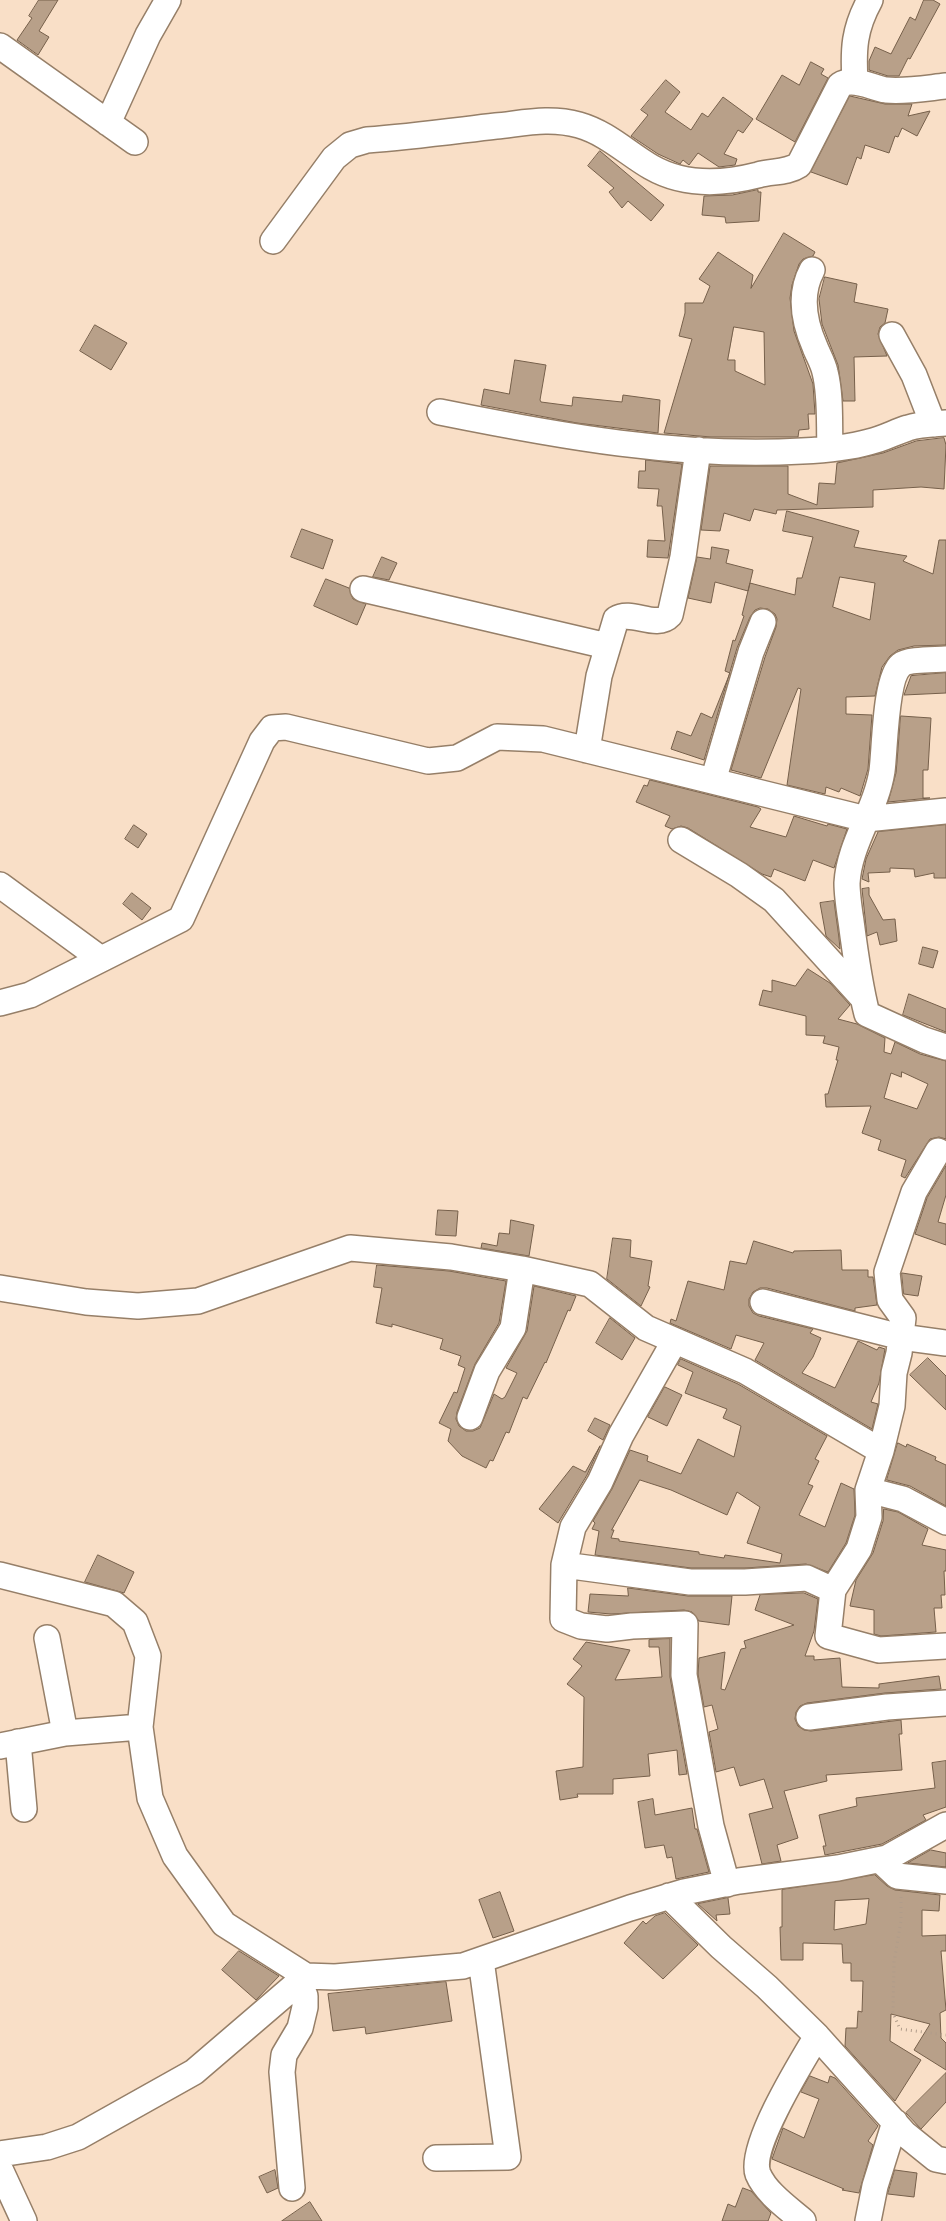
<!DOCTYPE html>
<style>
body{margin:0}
canvas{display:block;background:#f9dfc7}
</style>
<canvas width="946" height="2221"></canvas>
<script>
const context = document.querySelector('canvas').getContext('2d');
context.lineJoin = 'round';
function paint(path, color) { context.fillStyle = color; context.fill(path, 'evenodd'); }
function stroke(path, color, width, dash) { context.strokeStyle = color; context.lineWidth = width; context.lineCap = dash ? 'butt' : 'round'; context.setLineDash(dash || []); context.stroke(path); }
const building = new Path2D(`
 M39 0H58L39 31 49 37 38 55 17 40 32 18 29 16Z
 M924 0H933L940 4 910 59 908 58 899 76H888L869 70V61L875 47 891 54 910 17 915 20Z
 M811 62 824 69 821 74 828 78 795 142 756 119 782 75 799 85Z
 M666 80 680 92 665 112 691 130 702 113 708 117 723 97 753 119 743 133 738 130 724 154 737 159 735 165 719 167 698 153 689 165 683 160 680 164 658 154 631 136 648 115 641 110Z
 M850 96 885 104H912L908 116 930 111 917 136 902 128 898 137 895 136 889 153 865 145 861 159 857 157 847 185 811 172Z
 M600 151 664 205 651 221 628 201 622 208 609 192 614 188 588 166Z
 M758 190V192H761L759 221 726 223 725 217 702 215 704 196 732 195Z
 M784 233 815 252 813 256 803 259 799 264 792 285 790 298 794 331 813 384 815 414H808L809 429 799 430 798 437H711L664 433 692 339 679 336 685 313V303H703L710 286 699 279 718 252 753 275 751 288ZM734 327 764 332 765 385 735 371V360H728Z
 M825 277 857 284 854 302 888 309 885 323 880 327 878 334 887 356 854 357 855 401H843L838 365 822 324 819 299Z
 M95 325 127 343 111 370 80 351Z
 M515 360 546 365 540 400 541 402 572 406 573 397 622 402 623 395 660 400 658 433 577 423 481 405 484 389 509 394Z
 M944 438 946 445 944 489 921 487 873 490V507L777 510 776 514 754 509 750 521 724 513 720 531 701 530 710 466H788V494L817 505 819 483 835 484 837 463 883 453 916 441Z
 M646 460 682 464 668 558 647 557 648 540 665 541 662 506H657L659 489 638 488 639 471H645Z
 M787 511 859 531 854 547 907 556 903 561 933 574 939 540H946V645L914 646 898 650 890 656 882 667 875 696 846 697V714L872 715 868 769 860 796 841 788 839 792 826 787 825 794 787 785 801 689 798 688 761 778 731 770 765 657 776 627 777 619 775 614 768 609 760 608 755 610 750 617 737 648 704 760 671 749 677 731 691 736 701 713 712 718 730 673 725 671 733 640 735 641 744 616 742 615 750 583 795 595 797 578H802L813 537 783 531ZM840 577 875 583 870 620 833 607Z
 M302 529 333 540 323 569 291 557Z
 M712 547 729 550 726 563 753 570 748 591 715 582 711 603 688 598 697 557 710 559Z
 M382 557 397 563 389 580 373 577Z
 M326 579 349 588 353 599 366 604 357 625 314 606Z
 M946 673V693L904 695 911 676Z
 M901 716 931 718 928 770H923V798H930L888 802 896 773Z
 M650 780 758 807 761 809 750 827 786 837 794 816 827 826 828 824 847 829 834 868 813 860 805 881 774 869 771 877 762 874 688 828 681 826 672 829 665 826 670 816 636 802 644 785 647 786Z
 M134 825 147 834 138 848 125 839Z
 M946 825V878H934V873L915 877 914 869 890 868V872L868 873 869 882 862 879 866 859 878 832Z
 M869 888V895L883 920 895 919 897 941 880 945 877 932 867 936 862 889Z
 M132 893 151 908 142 920 123 904Z
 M834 901 839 938 840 949 826 936 820 903Z
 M923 947 938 951 933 968 919 964Z
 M808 969 830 983 850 1005 838 1019 857 1024 885 1038 884 1052 891 1054 895 1042 920 1054 946 1061V1139L939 1137 930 1139 905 1178 901 1176 906 1160 878 1150 881 1140 862 1133 871 1106 826 1107 825 1094H828L838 1060H836L839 1047 823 1043 825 1036 806 1035V1016L759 1005 763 990 772 992V980L795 986ZM902 1072 928 1084 917 1109 884 1098 891 1073 901 1077Z
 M909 994 946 1009V1032L903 1015Z
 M946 1166V1195L938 1222 946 1224V1245L915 1234 927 1198Z
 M438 1210 458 1211 456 1236 436 1235Z
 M511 1220 534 1225 529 1256 481 1248 482 1243 497 1246 499 1233 509 1234Z
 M613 1238 631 1240 630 1257 652 1261 648 1286 650 1287 641 1306 607 1279Z
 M754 1241 793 1253 794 1251 841 1250 842 1270H868V1277H873L877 1305 855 1308V1311L767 1288H760L753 1292 749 1299V1306L753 1313 759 1316 813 1329 810 1333 821 1338 813 1357 802 1373 835 1388 858 1341 877 1350 879 1347 885 1349 879 1383 871 1402 878 1404 872 1429 755 1360 764 1343 736 1335 731 1349 670 1323 671 1319 676 1321 688 1281 724 1290 730 1261 746 1264Z
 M377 1265 449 1271 506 1281 499 1323 475 1364 457 1412 456 1419 459 1426 466 1431H473L480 1428 494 1394 502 1399 505 1397 517 1373 506 1368 527 1331 534 1286 576 1296 570 1311 568 1310 546 1363 545 1362 527 1399 523 1397 509 1433 506 1432 493 1461 490 1460 486 1468 462 1456 448 1441 451 1429 439 1423 454 1392 457 1393 465 1368 458 1365 461 1356 440 1349 443 1339 392 1324V1327L376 1323 382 1288 374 1287Z
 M902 1273 922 1276 918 1296 904 1294Z
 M610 1318 635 1338 622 1360 596 1343Z
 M928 1358 946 1376V1410L910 1375Z
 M681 1359 738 1384 827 1436 815 1459 819 1461 808 1484 813 1486 799 1515 825 1527 841 1483 854 1489 855 1515 846 1543 828 1572 806 1564 745 1568H691L595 1555 599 1531 592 1529 595 1523 593 1521 612 1489 630 1450 648 1456 647 1461 681 1474 698 1439 734 1457 741 1426 723 1418 727 1409 685 1393 693 1372 678 1365ZM640 1480 671 1490 727 1515 737 1492 760 1507 747 1543 782 1554 780 1563 725 1555 724 1558 699 1554V1552L619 1541V1539L611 1538 614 1530H612Z
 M665 1387 682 1395 667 1426 648 1417Z
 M595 1418 610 1425 603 1440 588 1431Z
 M898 1443 906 1447 907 1444 936 1457 935 1460 946 1465V1506L910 1486 887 1480Z
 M600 1446 587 1475 558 1523 539 1509 573 1466 585 1472Z
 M884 1509 898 1512 928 1529 922 1545 946 1550V1571H944L945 1595H941L942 1608H934L936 1632 881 1636 874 1634V1610L850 1606 856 1580 873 1553 883 1521Z
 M98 1555 134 1572 124 1593 85 1582Z
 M628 1588 688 1596H732L729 1625 699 1621 692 1612 684 1610 611 1614 588 1612 590 1594 628 1596Z
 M804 1593 818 1599 814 1631 805 1656H814V1660L840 1658 842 1687 879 1688V1684L939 1676 941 1689 885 1693 807 1703 800 1706 796 1712 795 1719 798 1726 804 1730 811 1731 901 1720 902 1734H899L902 1770 826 1775 827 1781 784 1791 798 1838 777 1845 781 1861 762 1864 749 1814 773 1808 764 1779 740 1786 734 1767 716 1772 709 1732 718 1729 712 1705 704 1707 698 1674 699 1658 725 1652 721 1689 725 1690 741 1649 746 1648 744 1641 794 1625 755 1610 760 1595Z
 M670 1639V1677L687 1774 679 1775 677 1750 648 1754 650 1776 613 1779V1794H577L578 1797 560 1800 556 1771 583 1767 584 1697 567 1684 582 1666 573 1659 586 1642 630 1650 615 1680 662 1677 659 1647H649V1640Z
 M946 1761V1807L923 1815 926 1820 882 1844 825 1855 823 1846H826L819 1815 857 1806 856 1798 935 1788 932 1763Z
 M653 1799 655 1815 692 1808 695 1829H697L709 1872 676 1879 672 1857 667 1858 664 1845 645 1848 638 1802Z
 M931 1850 946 1853V1867L908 1863Z
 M875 1875 887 1886 895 1890 940 1895 939 1911 922 1910V1936L946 1935V1951H941L946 2010 940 2013 941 2038 946 2043V2070L914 2050 930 2024 891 2014 890 2041 921 2060 895 2101 845 2046 846 2028H857L858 2011 862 2012 863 1981H851V1963H843L842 1944 803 1943V1960H781L780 1927H782V1890ZM869 1899 866 1924 834 1930 835 1901Z
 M500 1892 514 1931 493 1938 479 1900Z
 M728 1898 730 1914 716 1915 717 1921 698 1904Z
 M665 1913 698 1945 663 1979 624 1943 643 1921 646 1924 655 1916Z
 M239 1951 279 1976 256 2000 222 1970Z
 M446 1982 452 2021 366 2034 365 2027 333 2031 328 1994Z
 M946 2073V2102L921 2129 906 2113Z
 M810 2076 828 2083 830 2076 835 2078 878 2126 868 2141 873 2145 859 2193 842 2190 844 2189 772 2159 783 2128 804 2138 819 2099 801 2092Z
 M275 2170 278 2188 267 2193 259 2177Z
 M895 2170 917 2173 914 2197 888 2194Z
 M743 2188 751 2191 771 2213 768 2221H722L728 2204 735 2207Z
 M310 2202 322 2221H282Z`);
const path = new Path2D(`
 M901 1897V1921L894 1962 893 2013 900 2029 946 2035`);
const minor = new Path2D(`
 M0 46 135 142
 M855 82C853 49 854 29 870 0
 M108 123 148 35 168 0
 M273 241 334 158 350 145 367 140C410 137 453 131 496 126 525 123 550 117 579 125 607 133 627 153 651 167 684 186 723 184 758 175 772 171 787 173 799 165L840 85C853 76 872 88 886 90 905 92 927 88 946 86
 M812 270C799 294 804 322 815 347 818 355 823 363 825 372 831 396 829 423 830 448
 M892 335 914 375 933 424
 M440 412C559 436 680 458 802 451 824 450 848 448 869 442 883 439 895 432 908 428 920 424 934 424 946 423
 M363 589 607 646
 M946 659C936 660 908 659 901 665 885 678 885 749 882 771 876 810 849 844 847 883 847 895 849 908 851 921 855 952 859 983 867 1014L924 1040 946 1047
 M587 750 599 676 616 619C632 609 656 630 670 615L683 557 698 450
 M713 781 751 652 763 622
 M681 840 739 875 774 900 863 998
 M0 885 101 959
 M0 1003 30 995 181 919 262 741 272 728 286 727 428 761 457 758 497 737 543 739 866 819 946 811
 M938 1151 914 1192 887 1272 890 1300 903 1318 899 1353 894 1373 892 1406 881 1451 868 1490 869 1517 859 1549 833 1590 828 1636 879 1650 946 1646
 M0 1288 86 1302 138 1306 198 1301 350 1248 451 1257 522 1269 590 1284 646 1328 745 1371 881 1451
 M763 1302 901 1337 946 1343
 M674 1342 621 1435 600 1482 573 1527 564 1565 563 1619 581 1626 607 1629 632 1626 685 1624 684 1675 711 1826 727 1884
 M470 1417 487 1371 513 1328 522 1269
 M868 1490 903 1499 946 1522
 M564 1565 690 1582H745L807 1578 833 1590
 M0 1575 114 1604 135 1622 148 1656 140 1727 150 1798 175 1856 224 1924 306 1976 335 1977 463 1966 630 1908 684 1892 739 1881 838 1868 887 1858 946 1825
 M47 1638 65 1733
 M809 1717 887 1707 946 1703
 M18 1742 24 1809
 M0 1746 65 1733 140 1727
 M880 1860 897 1876 946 1881
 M669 1896 721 1947 767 1987 817 2036 905 2134 936 2159 946 2161
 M0 2154 47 2147 78 2137 194 2072 306 1976
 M436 2158 508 2157 481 1960
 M0 2169 24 2221
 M292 2188 282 2072 284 2055 300 2028 305 2007V1996L299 1982
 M803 2221C788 2208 766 2193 758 2174 748 2148 802 2061 817 2036
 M868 2221 875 2186 895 2122`);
paint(building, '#b8a089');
stroke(building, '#76604b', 1);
stroke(minor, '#967f68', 28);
stroke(path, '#b09c8a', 3, [1, 4]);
stroke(minor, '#fff', 25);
</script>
